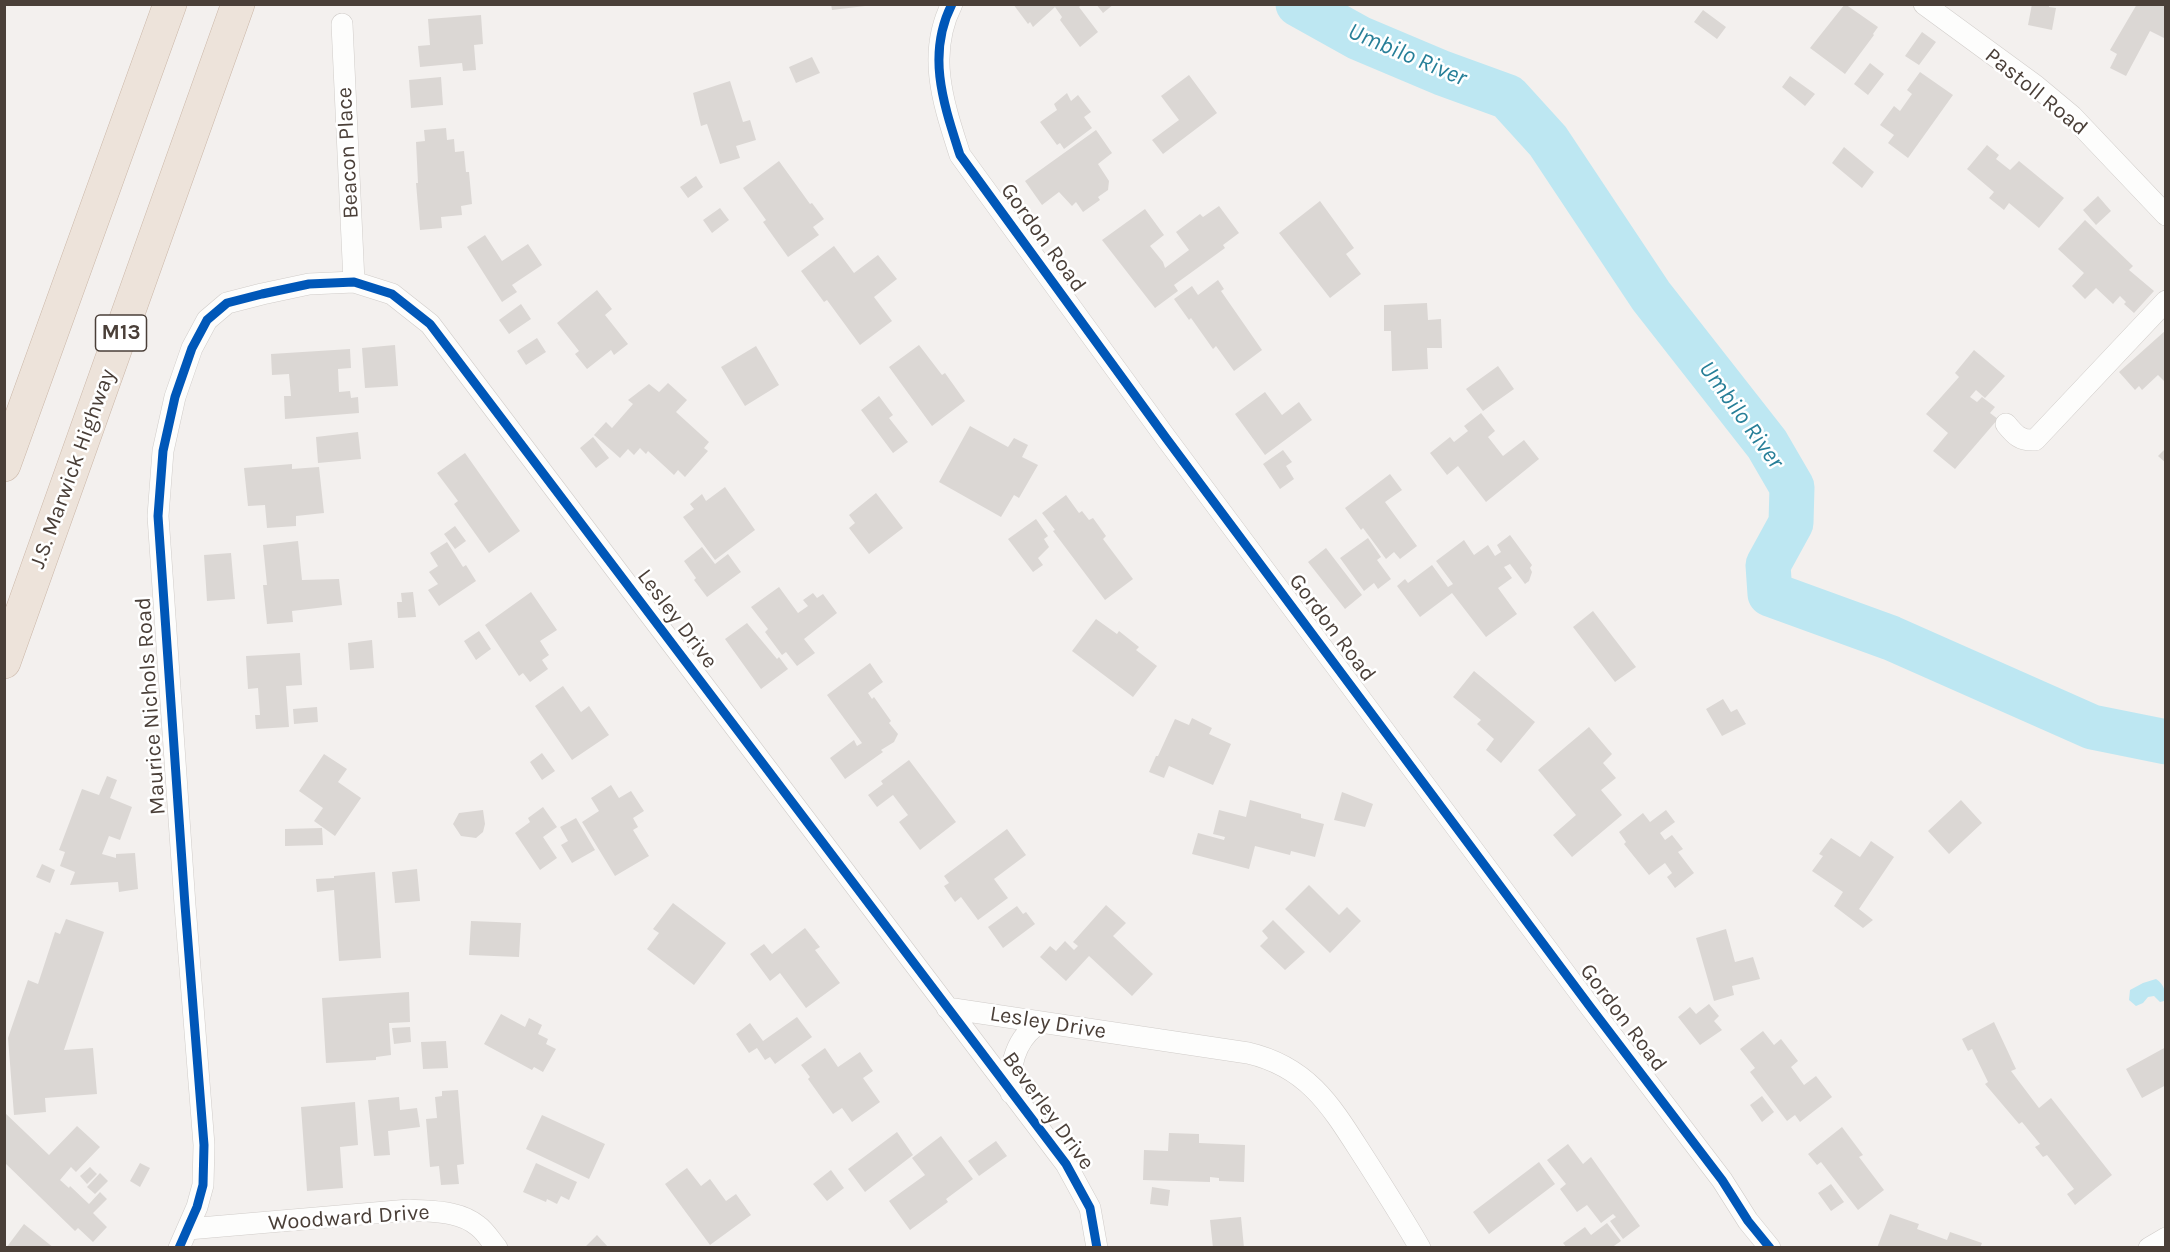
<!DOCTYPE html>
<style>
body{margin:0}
#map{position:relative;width:2170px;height:1252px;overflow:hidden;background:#f3f0ee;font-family:Karla,sans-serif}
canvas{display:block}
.frame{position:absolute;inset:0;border:6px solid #4a3f38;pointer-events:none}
</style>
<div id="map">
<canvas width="2170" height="1252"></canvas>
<div class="frame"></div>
</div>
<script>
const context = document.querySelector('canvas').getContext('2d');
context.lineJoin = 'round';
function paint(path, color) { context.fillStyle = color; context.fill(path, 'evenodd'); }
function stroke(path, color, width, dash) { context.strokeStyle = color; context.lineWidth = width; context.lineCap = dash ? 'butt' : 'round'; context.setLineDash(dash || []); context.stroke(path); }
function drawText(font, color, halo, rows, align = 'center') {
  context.font = font + ' Karla,sans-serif'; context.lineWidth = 5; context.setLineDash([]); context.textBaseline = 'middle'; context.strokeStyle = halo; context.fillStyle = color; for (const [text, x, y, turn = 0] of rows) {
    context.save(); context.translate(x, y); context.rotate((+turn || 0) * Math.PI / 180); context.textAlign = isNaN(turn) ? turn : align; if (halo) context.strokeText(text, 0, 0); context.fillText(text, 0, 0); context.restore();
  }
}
const water = new Path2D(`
 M2156 979C2164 984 2167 993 2164 1001L2160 1002 2154 996 2148 997 2143 1003 2136 1006 2129 1000 2130 990 2143 983Z`);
const river = new Path2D(`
 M1298 4 1359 38 1442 73 1508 97 1548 141 1651 296 1767 444 1792 487 1791 523 1768 565 1770 594 1891 638 2092 727 2166 742`);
const building = new Path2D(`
 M831 4H865V6L832 10Z
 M1013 4H1083L1079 7 1098 32 1080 47 1060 20 1062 17 1055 7 1033 27 1030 22 1028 24Z
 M1096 4H1114L1103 13Z
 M1845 4 1878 27 1873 34 1874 35 1845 74 1810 48Z
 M2032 4H2049V7L2056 8 2052 30 2028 25Z
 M2137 4H2166V39L2150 31 2126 76 2110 68 2117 54 2110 50Z
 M1703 10 1726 27 1717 39 1694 22Z
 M481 15 483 44 474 45 476 70 463 71 462 63 420 67 418 46 430 45 428 19Z
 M1922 32 1936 42 1919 65 1905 56Z
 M812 57 820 73 796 83 789 67Z
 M1870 63 1884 74 1868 95 1854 84Z
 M1920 72 1953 95 1908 158 1888 143 1894 135 1880 125 1894 106 1900 111 1912 94 1907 90Z
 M1189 75 1217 113 1163 154 1152 140 1179 120 1161 96Z
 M1790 76 1815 94 1805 106 1782 87Z
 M441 77 443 105 411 108 409 80Z
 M730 81 743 122 750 120 756 140 736 146 740 158 720 164 707 124 701 126 693 93Z
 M1067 93 1071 101 1078 95 1091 112 1084 117 1092 128 1064 149 1060 143 1057 145 1040 122 1057 110 1054 104Z
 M446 128 447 140 454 139 455 152 464 151 466 172H469L472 204 461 206 462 215 441 217 442 228 420 230 416 183H418L416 142 425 141 424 130Z
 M1096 130 1112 153 1098 164 1109 181 1108 190 1098 197 1100 200 1083 212 1076 202 1072 206 1059 192 1042 205 1025 181Z
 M1987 145 1999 155 1996 159 2010 170 2019 161 2064 198 2039 228 2009 203 2004 210 1989 198 1994 192 1967 169Z
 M1844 147 1874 172 1862 188 1832 163Z
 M779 161 810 204 812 203 824 219 813 227 819 235 788 257 763 222 766 220 743 188Z
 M696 176 703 187 688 198 680 187Z
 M2098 196 2111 211 2096 225 2083 210Z
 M1320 201 1354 248 1346 254 1361 274 1330 298 1279 233Z
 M1219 206 1239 233 1223 245 1225 248 1174 285 1178 291 1155 308 1102 240 1145 209 1164 235 1150 246 1163 262 1165 268 1189 250 1176 232 1200 214 1203 217Z
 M720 208 729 220 712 233 703 220Z
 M2085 220 2133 266 2129 270 2154 291 2134 313 2124 304 2126 302 2120 296 2113 304 2096 288 2085 299 2072 286 2084 273 2058 249Z
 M485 235 502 261 528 244 542 265 512 285 517 292 502 302 467 247Z
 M834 246 854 273 878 255 897 279 874 297 892 321 860 345 827 300 824 302 801 271Z
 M1218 280 1224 289 1221 291 1262 350 1234 371 1216 346 1213 349 1191 318 1189 320 1174 299 1192 286 1198 295Z
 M597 290 612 309 605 315 628 344 614 355 611 350 587 369 575 354 579 351 557 323Z
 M1427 303 1428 320 1441 319 1442 348H1427L1428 369 1392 371 1391 331H1384V305Z
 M521 304 531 319 509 334 499 320Z
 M2166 330V383L2158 375 2142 390 2139 386 2135 390 2119 372Z
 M537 338 546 352 526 365 517 351Z
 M395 345 398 386 365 388 362 348Z
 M919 345 942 375 945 373 965 401 932 426 889 367Z
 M756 346 779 385 745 406 721 367Z
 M350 349 351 368 338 369 339 392 350 391 351 398 358 397 359 413 285 419 284 396H291L289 374 272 375 271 354Z
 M1974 350 2005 376 1985 398 1976 390 1970 397 1977 402 1982 397 1995 407 1990 413 1998 419 1955 469 1933 451 1948 433 1926 414 1959 377 1955 373Z
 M1498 366 1514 389 1483 411 1466 389Z
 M668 383 687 400 676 412 709 442 704 448 708 451 685 477 678 470 674 475 648 451 646 454 640 448 634 455 628 449 620 458 594 435 606 422 612 428 633 404 628 400 649 384 659 392Z
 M1265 392 1282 415 1299 402 1312 420 1265 455 1235 414Z
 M879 396 893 415 889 418 908 442 893 453 861 410Z
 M1481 413 1495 431 1488 437 1503 456 1524 440 1539 459 1486 502 1458 466 1447 475 1430 453 1450 437 1454 442 1468 431 1464 426Z
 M970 426 1008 447 1014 438 1028 445 1022 457 1038 465 1019 498 1014 495 1001 517 939 482Z
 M358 432 361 459 318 463 316 437Z
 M593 437 609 458 596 468 580 448Z
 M2166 448V463L2158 456Z
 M1283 450 1292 462 1286 466 1294 479 1280 489 1263 464Z
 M465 453 520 531 489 553 454 504 458 501 437 473Z
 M292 464V469L319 467 324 513 296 516V526L267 528 265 505 248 506 244 468Z
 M1390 474 1402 490 1385 502 1417 546 1400 559 1394 552 1386 559 1363 528 1361 530 1345 508Z
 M725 487 755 530 715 560 683 517 694 509 690 504 702 494 706 501Z
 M876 493 903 528 869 554 849 528 855 523 849 515Z
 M1066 495 1079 513 1082 511 1089 520 1093 518 1106 536 1103 539 1133 579 1105 600 1053 531 1055 530 1042 513Z
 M1036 519 1048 536 1044 539 1049 547 1038 558 1043 565 1033 572 1008 539Z
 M455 526 466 541 455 549 444 534Z
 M1510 535 1532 565 1530 568 1532 572 1529 581 1525 584 1510 564 1504 567 1512 578 1498 588 1517 614 1486 637 1452 593 1420 617 1397 586 1405 579 1408 583 1432 565 1448 587 1453 584 1436 561 1464 540 1474 555 1488 545 1495 556 1501 552 1497 545Z
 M1368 538 1381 557 1377 560 1391 579 1378 589 1374 583 1364 591 1340 558Z
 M298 541 302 580 339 579 342 605 292 611 293 622 267 624 263 585H267L263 545Z
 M447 542 463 567 466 565 476 581 439 606 428 590 438 584 429 572 438 566 430 553Z
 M702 547 715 564 728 554 741 572 707 597 694 580 696 578 684 561Z
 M1326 548 1362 595 1345 609 1308 562Z
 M231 553 235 599 207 601 204 555Z
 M779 587 798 613 808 606 803 600 813 593 817 598 823 594 837 613 804 639 815 653 797 666 786 652 782 655 765 632 768 629 751 607Z
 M413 592 416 617 398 618 397 602H402L401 593Z
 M531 592 557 630 540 641 549 655 542 660 548 669 530 682 523 673 519 676 485 625Z
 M1593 611 1636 667 1615 682 1573 627Z
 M1096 619 1117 634 1119 631 1139 647 1136 650 1157 666 1133 697 1072 651Z
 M747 623 777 659 779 657 788 669 761 689 725 639Z
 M479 631 491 649 476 660 464 641Z
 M372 640 374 668 350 670 348 643Z
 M300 653 302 685 286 686 289 727 256 729 255 715H260L258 688 248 689 246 656Z
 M870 663 883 682 868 693 872 699 874 697 891 721 889 723 898 734 894 742 881 750 883 752 845 779 830 758 854 740 857 746 862 743 827 695Z
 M1474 671 1535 722 1501 763 1486 750 1494 739 1477 724 1481 720 1453 697Z
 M563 686 581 712 589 706 609 735 572 760 535 706Z
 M1723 699 1731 712 1737 709 1746 724 1722 736 1706 709Z
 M317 707 318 722 294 724 293 709Z
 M1192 718 1212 728 1209 734 1231 744 1213 785 1169 766 1164 778 1149 772 1156 756H1158L1175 719 1189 725Z
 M1589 727 1612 754 1603 763 1616 778 1601 790 1622 815 1572 857 1553 835 1576 815 1538 770Z
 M542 753 555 771 542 780 530 762Z
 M324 754 347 769 338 782 361 798 335 836 314 821 323 808 299 791Z
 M909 760 956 822 920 850 899 822 908 815 893 795 877 807 868 795 883 784 881 781Z
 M107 776 117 780 110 798 132 807 120 840 109 836 102 854 116 858V854L135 853 138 889 119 892 118 882 70 885 75 872 60 866 65 852 59 850 82 789 99 795Z
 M611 785 619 798 631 791 644 811 633 818 638 827 633 830 649 856 615 876 582 822 599 811 591 798Z
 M1342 792 1373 804 1365 827 1334 820Z
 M1250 800 1301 814V818L1324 824 1315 857 1291 851 1290 855 1255 846 1249 869 1192 854 1198 833 1224 840 1225 837 1213 834 1219 810 1246 817Z
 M1961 800 1982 823 1949 854 1928 831Z
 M543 807 557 827 543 837 557 858 540 870 515 833 530 822 528 818Z
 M483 810 485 824 483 832 476 838 461 836 453 824 459 813Z
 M1666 810 1675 822 1660 833 1665 840 1672 835 1683 849 1678 852 1694 873 1675 888 1667 877 1672 873 1665 863 1649 875 1624 844 1626 842 1619 832 1643 813 1650 822Z
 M576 818 595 850 572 863 561 845 568 841 560 827Z
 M322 828 323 845 285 846V829Z
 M1007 829 1026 855 994 879 1008 898 978 920 961 897 955 902 944 886 949 883 944 876Z
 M1831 838 1860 857 1871 841 1894 857 1859 909 1873 920 1863 928 1834 906 1843 892 1812 871 1823 856 1819 854Z
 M42 864 55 870 50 883 36 877Z
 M417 869 420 901 395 903 392 872Z
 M375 872 381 958 339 961 334 890 317 892 316 879 334 878V876Z
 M1309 885 1339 915 1347 907 1361 921 1330 953 1285 909Z
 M673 903 726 943 694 985 647 949 659 933 653 929Z
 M1106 905 1126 923 1113 936 1153 974 1132 996 1089 956 1066 981 1040 957 1050 946 1056 951 1065 941 1074 950 1078 946 1073 942Z
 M1017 906 1023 914 1026 912 1035 924 1003 948 988 927Z
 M66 919 104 932 64 1050 93 1048 97 1094 45 1098 46 1112 14 1115 8 1038 28 980 38 984 55 932 60 934Z
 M1273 920 1305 952 1285 970 1260 946 1268 938 1262 931Z
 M471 921 521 923 519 957 469 955Z
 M805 928 820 947 815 950 840 983 806 1008 780 973 770 981 750 954 764 944 772 954Z
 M1726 929 1735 962 1753 957 1760 979 1732 986 1734 995 1714 1001 1696 938Z
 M409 992 410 1022 389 1023 391 1055 376 1057V1060L326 1063 322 998Z
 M1709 1004 1719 1016 1714 1021 1722 1030 1700 1045 1678 1017 1690 1007 1696 1014Z
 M501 1014 525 1027 529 1018 542 1025 538 1034 548 1039 546 1044 556 1049 543 1072 534 1067 532 1070 484 1044Z
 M797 1017 812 1037 775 1064 770 1057 765 1060 757 1048 749 1053 736 1034 750 1023 763 1041Z
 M1994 1022 2016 1069 2011 1071 2039 1108 2051 1098 2112 1175 2075 1205 2067 1194 2074 1189 2047 1155 2043 1157 2035 1147 2040 1144 2022 1122 2019 1124 1985 1084 1988 1082 1972 1049 1968 1051 1962 1039Z
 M410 1027 411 1042 394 1044 392 1028Z
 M1763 1031 1774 1045 1781 1039 1798 1061 1791 1067 1804 1085 1816 1076 1832 1097 1800 1122 1795 1115 1787 1121 1750 1072 1755 1068 1740 1049Z
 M446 1041 448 1068 423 1069 421 1042Z
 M2166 1047V1085L2142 1098 2126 1069Z
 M825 1048 838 1067 860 1052 873 1071 863 1078 880 1102 852 1122 842 1108 833 1114 808 1079 810 1077 801 1065Z
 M458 1090 464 1164 457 1165 459 1184 441 1185 439 1166 430 1167 426 1119 437 1118 435 1097 442 1096V1091Z
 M1762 1096 1774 1112 1762 1122 1750 1105Z
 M399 1097 400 1110 417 1108 420 1127 388 1131 390 1155 374 1156 368 1100Z
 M355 1102 358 1145 340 1147 343 1188 307 1191 301 1107Z
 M4 1112 49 1155 77 1126 100 1147 76 1172 71 1167 60 1180 69 1188 70 1186 89 1204 100 1192 107 1199 93 1213 107 1227 93 1242 78 1228 75 1231 4 1162Z
 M542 1115 605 1144 589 1179 526 1149Z
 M1842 1127 1863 1155 1859 1157 1884 1190 1858 1210 1821 1162 1817 1165 1808 1154Z
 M897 1132 913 1155 865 1192 848 1169Z
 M1169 1133 1199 1134V1143L1245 1145 1244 1182 1219 1181V1178L1210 1177V1182L1143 1180 1144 1150 1168 1151Z
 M941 1136 973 1179 946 1199 948 1202 910 1230 889 1201 925 1175 912 1158Z
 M996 1141 1007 1156 979 1176 968 1161Z
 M1568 1144 1583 1164 1591 1157 1640 1226 1623 1239 1610 1221 1616 1217 1613 1214 1601 1223 1587 1205 1577 1212 1560 1189 1566 1184 1547 1160Z
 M1539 1162 1555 1184 1489 1234 1473 1212Z
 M140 1163 150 1168 140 1187 130 1181Z
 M536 1163 577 1182 569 1200 561 1196 557 1204 547 1199 546 1202 523 1192Z
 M90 1167 97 1174 87 1184 80 1176Z
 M687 1168 701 1186 710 1179 726 1201 736 1194 751 1215 710 1245 665 1184Z
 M831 1170 844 1188 827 1201 813 1184Z
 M100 1173 108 1181 95 1194 87 1187Z
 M1831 1184 1844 1202 1831 1211 1818 1193Z
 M1152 1187 1170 1190 1168 1206 1150 1204Z
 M1890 1214 1919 1224 1917 1229 1947 1240 1950 1232 1982 1243 1980 1248H1877Z
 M1241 1217 1244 1248H1213L1210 1220Z
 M1607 1223 1621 1241 1611 1248H1567L1563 1243 1585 1227 1591 1235Z
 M24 1224 54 1248H6Z
 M597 1235 609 1248H584Z`);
const minor = new Path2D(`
 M952 4C926 55 944 105 960 155L1166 438 1591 1008 1722 1180 1748 1221 1770 1248
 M1924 4 2036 86 2072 116 2166 215
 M342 24 354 282
 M2006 424C2015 435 2020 441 2035 440L2166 301
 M947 1008 1248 1053C1313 1068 1335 1113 1369 1165 1386 1192 1404 1220 1420 1248
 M1011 1093C1009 1065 1016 1037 1041 1022
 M188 1229 409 1210C432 1212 459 1210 478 1226 485 1231 491 1241 497 1248
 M179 1248 197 1207 203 1185 204 1145 185 905 158 516 163 451 175 397 192 348 207 320 227 303 262 294 309 284 354 282 392 294 430 324 1066 1164 1090 1208 1097 1248
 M2149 1248 2166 1238`);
const motorway = new Path2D(`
 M4 465 170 4
 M4 662 238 4`);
const cycleway = new Path2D(`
 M952 4C926 55 944 105 960 155L1166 438 1591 1008 1722 1180 1748 1221 1770 1248
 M179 1248 197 1207 203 1185 204 1145 185 905 158 516 163 451 175 397 192 348 207 320 227 303 262 294 309 284 354 282 392 294 430 324 1066 1164 1090 1208 1097 1248`);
const shields = [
 [121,333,51]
];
const shieldNames = [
 ["M13",121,333]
];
const streetNames = [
 ["Pastoll Road",2036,92,39],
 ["Beacon Place",348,153,-93],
 ["Gordon Road",1043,238,54],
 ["J.S. Marwick Highway",73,469,-70],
 ["Lesley Drive",677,619,53],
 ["Gordon Road",1332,628,53],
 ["Maurice Nichols Road",151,706,-94],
 ["Gordon Road",1623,1018,53],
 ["Lesley Drive",1048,1023,9],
 ["Beverley Drive",1048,1111,54],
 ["Woodward Drive",349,1218,-4]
];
const waterNames = [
 ["Umbilo River",1407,55,23],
 ["Umbilo River",1741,415,54]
];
paint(water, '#bde7f2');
stroke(river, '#bde7f2', 45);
paint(building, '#dbd7d4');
stroke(minor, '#d0ccc9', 22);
stroke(motorway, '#cbb7a8', 34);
stroke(minor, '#fdfdfc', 21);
stroke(motorway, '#ede3da', 33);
stroke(cycleway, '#0057b8', 9);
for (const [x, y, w] of shields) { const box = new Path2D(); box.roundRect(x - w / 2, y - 18, w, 36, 4.5); context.fillStyle = '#fff'; context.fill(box); stroke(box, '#4a3f38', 1.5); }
drawText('bold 21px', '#4a3f38', null, shieldNames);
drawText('22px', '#4a3f38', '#fff', streetNames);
drawText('italic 24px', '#277f98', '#fff', waterNames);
</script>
